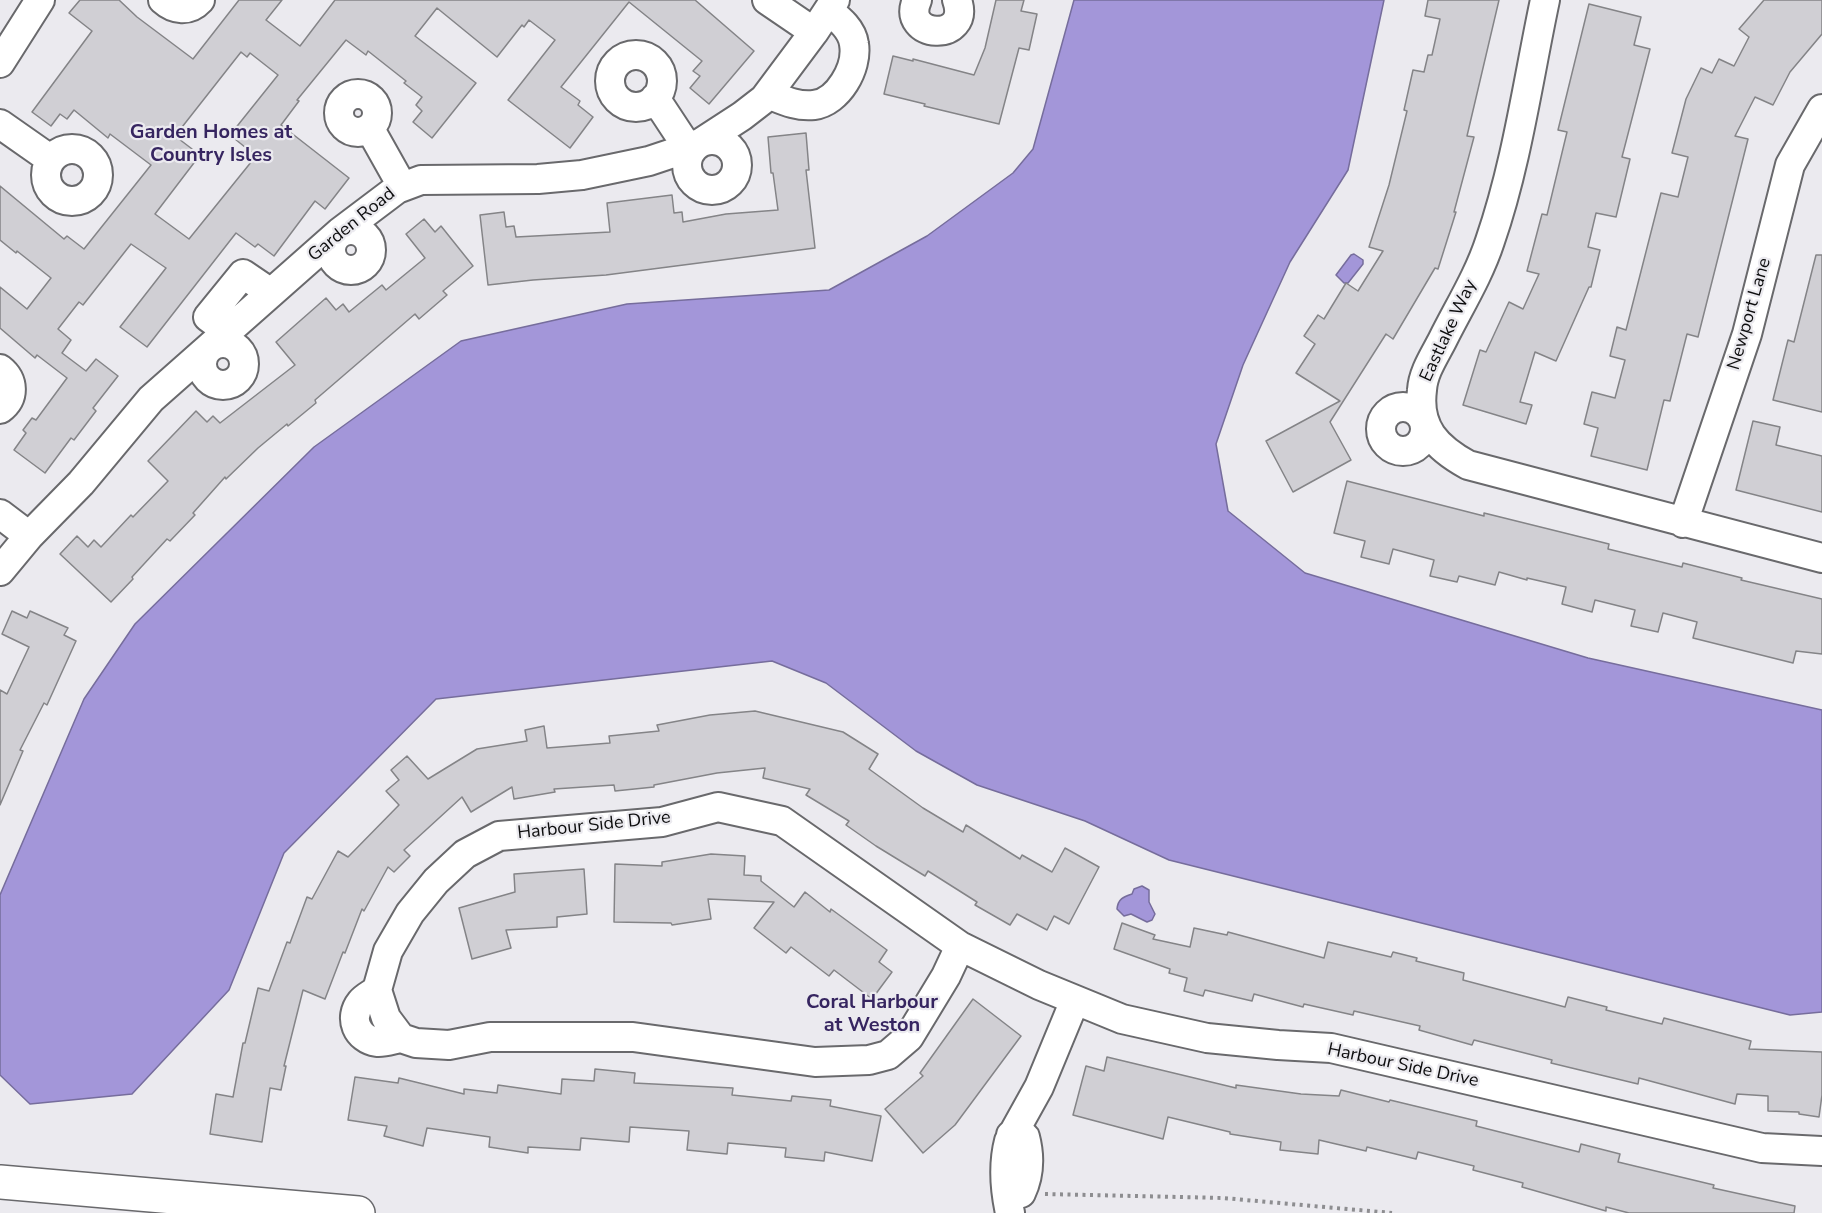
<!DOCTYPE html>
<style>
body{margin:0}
canvas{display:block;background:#ebeaef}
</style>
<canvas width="1822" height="1213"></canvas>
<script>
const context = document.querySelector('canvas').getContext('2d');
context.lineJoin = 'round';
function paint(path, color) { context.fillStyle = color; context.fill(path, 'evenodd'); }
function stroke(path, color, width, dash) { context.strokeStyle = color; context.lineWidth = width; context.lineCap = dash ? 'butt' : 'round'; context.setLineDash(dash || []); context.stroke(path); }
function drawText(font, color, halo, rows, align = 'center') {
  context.font = font + ' "Nunito Sans",sans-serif'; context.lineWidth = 4.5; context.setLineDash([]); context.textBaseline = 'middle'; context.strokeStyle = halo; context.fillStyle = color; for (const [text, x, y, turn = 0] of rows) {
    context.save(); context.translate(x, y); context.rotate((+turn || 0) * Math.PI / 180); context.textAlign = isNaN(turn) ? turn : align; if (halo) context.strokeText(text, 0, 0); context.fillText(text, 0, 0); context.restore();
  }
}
const water = new Path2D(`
 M1074 0H1384L1348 170 1290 262 1243 365 1216 444 1228 511 1305 573 1588 658 1822 710V1012L1790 1015 1169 860 1085 821 977 785 916 751 826 683 772 661 436 699 284 853 229 990 132 1094 30 1104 0 1075V895L84 699 135 624 314 447 461 341 627 304 829 290 927 236 1013 173 1033 149Z
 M1354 254 1363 260V264L1348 283H1344L1336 275 1351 255Z
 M1142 886 1149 890V902L1155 914 1152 920 1147 922 1131 914 1124 916 1117 909C1118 899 1123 897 1132 894L1134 889Z`);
const building = new Path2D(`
 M80 0H119L137 17 193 59 239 0H282L266 20 300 46 335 0H695L754 51 709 104 690 88 700 76 693 71 702 61 629 2 561 87 580 101 578 105 593 117 570 148 508 100 555 40 529 20 524 27 522 25 497 57 437 8 415 36 476 83 432 138 413 122 422 111 416 105 422 97 404 83 406 81 368 51 366 55 346 40 297 100 299 101 281 125 349 178 325 209 315 201 274 256 258 244 255 247 236 233 147 347 120 327 166 268 131 244 83 305 79 302 58 329 71 340 62 353 86 371 96 359 118 376 93 408 96 411 74 440 71 438 45 473 14 450 26 433 23 430 32 418 36 420 67 378 37 355 35 358 0 328V287L27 309 51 278 17 251 16 253 0 240V186L64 239 67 236 84 249 151 165 110 134 108 138 74 110 67 119 60 114 51 126 32 112 92 31 69 13ZM241 52 247 57 250 53 278 75 230 135 256 156 189 239 155 214 200 155 175 136Z
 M996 0H1024L1021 11 1037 14 1029 50 1019 48 999 124 924 106 925 104 884 94 893 56 913 61V59L974 75 985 48Z
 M1428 0H1499L1467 136 1474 137 1454 212H1456L1438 269 1435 268 1393 339 1386 334 1330 422 1351 460 1293 492 1266 441 1340 401 1296 373 1315 344 1304 336 1318 315 1324 319 1346 283 1358 291 1383 251 1369 247 1389 185 1407 111 1404 110 1413 70 1424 72 1428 55H1432L1440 19 1425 16Z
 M1764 0H1822V34L1790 72 1773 105 1755 97 1735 136 1748 139 1698 337 1687 334 1670 401 1664 400 1647 470 1591 456 1598 428 1584 424 1592 392 1615 398 1625 360 1610 356 1617 327 1626 330 1661 193 1678 197 1688 157 1672 153 1686 99 1701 68 1712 73 1719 59 1734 66 1749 37 1739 29Z
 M1589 4 1641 17 1634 45 1650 49 1622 157 1630 159 1616 217 1596 213 1588 247 1600 250 1591 287H1589L1556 361 1535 352 1520 402 1532 405 1526 424 1463 405 1480 350 1486 352 1509 302 1523 309 1539 274 1527 271 1542 214 1547 215 1567 132 1558 130Z
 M806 133 809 170H806L815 248 606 275 533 280 488 285 480 215 504 212 506 227 514 226 516 237 610 232 607 203 672 195 674 213 682 212 683 222 726 214 778 210 773 173H771L768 137Z
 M424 219 435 232 441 226 473 266 443 291 447 295 419 319 415 314 315 400 316 403 288 426 287 424 258 448 226 479 225 477 193 513 195 515 170 541 167 539 132 577 133 579 111 602 60 554 77 536 88 547 94 540 101 547 131 515 133 517 168 481 148 461 196 411 207 422 213 416 220 423 295 365 276 342 326 298 336 310 343 304 349 312 382 285 386 290 425 258 406 234Z
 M1816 255H1822V412L1773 400 1788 340 1794 342Z
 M1753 421 1780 427 1776 445 1822 456V512L1736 490Z
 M1347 481 1484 516V513L1609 544 1608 549 1682 567 1683 563 1742 578 1741 580 1822 599V654L1796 651 1793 663 1693 638 1697 622 1663 613 1658 632 1631 626 1635 610 1595 600 1592 612 1562 604 1566 587 1527 578V580L1499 572 1495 585 1459 576 1457 582 1430 576 1434 560 1393 549 1389 564 1361 557 1365 541 1334 533Z
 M12 611 27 618 30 611 68 628 64 635 76 641 47 705 44 703 20 750 23 751 0 805V690L7 694 29 647 2 634Z
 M755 711 843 732 878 754 869 769 923 808 963 832 966 825 1020 859 1022 855 1052 872 1065 848 1099 867 1069 924 1054 916 1047 930 1017 914 1010 925 975 905 977 902 928 871 925 876 876 846 846 825 849 821 806 795 810 789 763 778 765 768 717 773 654 785V787L615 791 614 785 554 789 555 792 514 799 512 787 471 812 462 797 404 850 410 856 394 872 388 867 364 911 362 909 345 953 343 952 325 999 303 990 284 1066H286L281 1090 270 1088 262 1142 210 1134 216 1094 233 1097 243 1043H245L258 988 269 991 287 942 290 943 307 897 312 899 338 851 348 857 399 805 386 791 399 780 391 770 407 756 428 779 477 749 527 741 525 730 544 726 547 748 610 743 609 736 659 731 657 725 710 715Z
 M711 854 745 856 744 875 761 876V881L794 907 805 892 830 912 831 909 887 950 879 962 892 972 872 999 834 970 829 976 791 947 786 953 754 928 774 902 708 899 711 919 672 925 671 923 614 922 615 864 662 866V862Z
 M584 869 587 914 557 917V927L506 930 511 948 472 959 459 908 515 892 514 874Z
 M1122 923 1155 935 1153 939 1190 947 1194 928 1227 935 1228 932 1324 958 1328 942 1391 957 1393 952 1417 958 1416 961 1464 973 1463 980 1565 1007 1568 997 1607 1007 1606 1010 1662 1024 1664 1018 1751 1041 1749 1049 1822 1052V1095L1819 1117 1799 1114V1112L1768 1111V1096L1737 1094 1735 1104 1639 1078 1638 1084 1551 1063 1552 1060 1474 1040 1472 1045 1419 1030 1420 1026 1354 1011 1353 1015 1304 1004 1303 1007 1254 994 1252 1001 1205 990 1203 996 1184 991 1187 978 1169 973 1170 969 1114 949Z
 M973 999 1021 1036 955 1125 923 1153 885 1109 923 1076 920 1073Z
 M1107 1057 1236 1088V1085L1301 1094 1339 1096 1341 1090 1389 1102 1390 1100 1477 1121 1476 1126 1579 1152 1581 1144 1620 1154 1618 1162 1714 1185 1713 1188 1795 1206 1794 1213H1629L1606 1207V1211L1522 1187 1523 1183 1473 1170 1474 1166 1418 1152 1416 1159 1367 1147 1366 1151 1319 1140 1318 1154 1280 1150 1281 1142 1230 1134V1132L1168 1117 1163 1139 1073 1115 1086 1066 1104 1071Z
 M595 1069 635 1073 634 1083 733 1088 732 1095 791 1101 792 1096 831 1100 830 1106 881 1116 872 1161 825 1152 824 1161 785 1157 786 1148 728 1143 727 1154 687 1150 689 1131 630 1127 629 1142 581 1138 580 1150 528 1147V1153L489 1147 490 1137 427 1128 423 1146 384 1136 387 1126 348 1120 355 1077 398 1083 399 1078 464 1094V1089L497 1093 498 1085 561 1094 562 1079 594 1081Z`);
const path = new Path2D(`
 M1045 1194 1223 1198 1392 1213`);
const minor = new Path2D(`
 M163 0C174 10 189 12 200 0
 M767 0 814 32
 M917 0C900 39 972 43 957 0
 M1545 0C1528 80 1517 163 1490 241 1479 275 1459 307 1443 339 1435 355 1423 372 1422 390 1417 428 1437 448 1468 465L1822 558
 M610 81a26 26 0 1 1 52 0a26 26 0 1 1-52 0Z
 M0 63 40 0
 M339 113a19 19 0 1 1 38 0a19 19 0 1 1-38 0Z
 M768 94C783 100 797 107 814 105 838 102 858 68 854 44 852 29 839 19 829 11
 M655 98 688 148
 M0 124 50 159
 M370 129 402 186
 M687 165a25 25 0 1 1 50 0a25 25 0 1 1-50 0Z
 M46 175a26 26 0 1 1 52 0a26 26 0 1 1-52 0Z
 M331 250a20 20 0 1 1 40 0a20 20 0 1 1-40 0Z
 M227 331 208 317 243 274 271 293
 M202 364a21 21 0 1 1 42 0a21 21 0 1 1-42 0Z
 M0 369C14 380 15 398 0 409
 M1381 429a22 22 0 1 1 44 0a22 22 0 1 1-44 0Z
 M0 514 29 536
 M1683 523 1747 334 1790 165 1822 109
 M0 571 29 536 81 483 151 399 340 232 397 189 421 180 538 179 582 175 649 161 688 148 702 142 742 116 764 99 814 32 835 0
 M718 807 782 821 960 946 946 976 909 1037 888 1055 869 1060 815 1062 633 1037H490L449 1045 416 1043 401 1038 386 1018 377 990 388 951 410 913 436 881 465 854 499 836 662 822Z
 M960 946 1039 985 1122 1019 1207 1038 1278 1045 1331 1048 1762 1148 1822 1151
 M377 990C372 994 365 997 361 1002 348 1018 357 1039 377 1042 384 1043 394 1039 401 1038
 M1011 1135 1025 1137C1030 1156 1029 1176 1021 1193
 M1010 1213C1005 1190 1003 1164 1009 1141L1039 1087 1075 1000`);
const major = new Path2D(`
 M0 1182 358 1213`);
const streetNames = [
 ["Garden Road",352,225,-39],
 ["Newport Lane",1750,314,-74],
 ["Eastlake Way",1449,331,-65],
 ["Harbour Side Drive",594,826,-6],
 ["Harbour Side Drive",1403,1066,12]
];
const neighbourhoodNames = [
 ["Garden Homes at",211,133],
 ["Country Isles",211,156],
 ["Coral Harbour",872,1003],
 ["at Weston",872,1026]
];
paint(water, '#a396d9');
stroke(water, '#766d9c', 1.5);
paint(building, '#d0cfd4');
stroke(building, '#848487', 1.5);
stroke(minor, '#69696c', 32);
stroke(major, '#69696c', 36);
stroke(path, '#8d8d90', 4, [3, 4.5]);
stroke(minor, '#fff', 28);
stroke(major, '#fff', 33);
drawText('18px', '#0d0d0e', '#ebeaef', streetNames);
drawText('bold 20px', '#362560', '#ebeaef', neighbourhoodNames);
</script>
